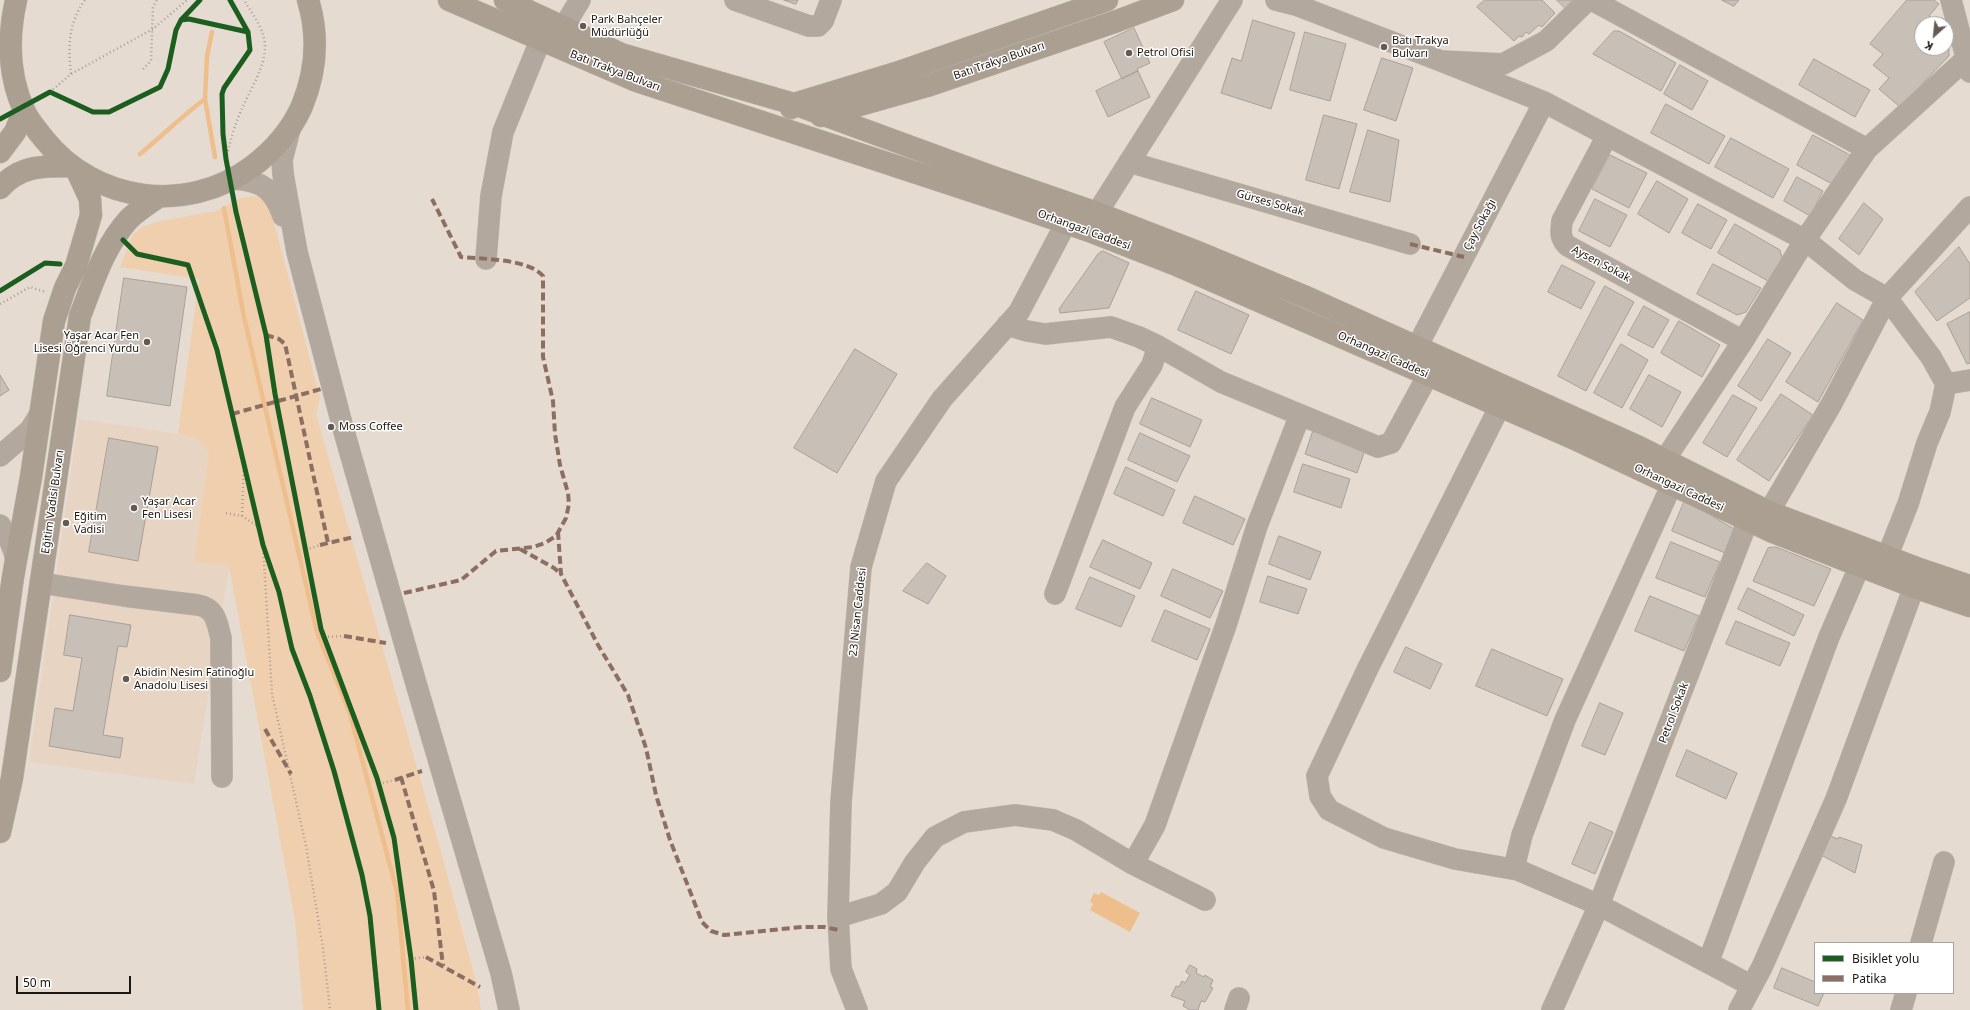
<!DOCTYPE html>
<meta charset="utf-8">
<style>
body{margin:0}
#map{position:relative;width:1970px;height:1010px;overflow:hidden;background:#e6dbd0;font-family:"Noto Sans",sans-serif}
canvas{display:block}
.legend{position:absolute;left:1814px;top:942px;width:140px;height:52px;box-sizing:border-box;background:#fff;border:1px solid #a5a29f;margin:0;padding:5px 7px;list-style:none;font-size:12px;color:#1d160f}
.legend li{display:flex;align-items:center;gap:8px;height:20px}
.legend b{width:20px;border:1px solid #a5a29f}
.north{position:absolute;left:1914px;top:16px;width:40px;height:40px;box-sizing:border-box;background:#fff;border:1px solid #a5a29f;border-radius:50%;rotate:207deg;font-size:11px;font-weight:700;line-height:16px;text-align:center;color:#1d160f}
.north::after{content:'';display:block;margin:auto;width:14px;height:18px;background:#635b53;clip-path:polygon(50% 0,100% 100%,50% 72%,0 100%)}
.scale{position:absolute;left:16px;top:976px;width:115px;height:18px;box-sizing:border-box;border:2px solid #1d160f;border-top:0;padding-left:5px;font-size:12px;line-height:14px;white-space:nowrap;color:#1d160f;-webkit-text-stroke:3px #fff;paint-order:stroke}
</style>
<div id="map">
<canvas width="1970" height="1010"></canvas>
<ul class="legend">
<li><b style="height:5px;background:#1b5e20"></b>Bisiklet yolu</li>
<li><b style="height:5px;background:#8d6e63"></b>Patika</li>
</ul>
<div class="north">K</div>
<div class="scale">50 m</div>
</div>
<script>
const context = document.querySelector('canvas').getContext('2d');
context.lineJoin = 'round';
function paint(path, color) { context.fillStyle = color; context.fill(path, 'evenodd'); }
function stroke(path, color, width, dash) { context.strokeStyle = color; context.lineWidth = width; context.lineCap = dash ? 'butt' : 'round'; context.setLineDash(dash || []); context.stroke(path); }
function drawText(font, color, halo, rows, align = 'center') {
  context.font = font + ' "Noto Sans",sans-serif'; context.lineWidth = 3; context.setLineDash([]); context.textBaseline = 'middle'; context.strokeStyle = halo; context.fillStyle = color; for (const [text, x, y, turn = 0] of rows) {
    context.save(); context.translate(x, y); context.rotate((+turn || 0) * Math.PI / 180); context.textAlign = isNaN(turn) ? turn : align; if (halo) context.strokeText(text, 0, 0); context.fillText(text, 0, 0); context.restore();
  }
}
const built = new Path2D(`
 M79 419 191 436 205 444 209 454 194 561 229 566 194 784 29 762Z`);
const green = new Path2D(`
 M258 196 270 207 320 398 316 414 441 852 477 985 481 1010H303L295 920 229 566 194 561 209 454C203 440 194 436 178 434L199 279 120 267 133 234 144 226 160 221 216 211 240 198Z`);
const water = new Path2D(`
 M1101 892 1140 913 1130 932 1090 910 1093 904 1090 901 1094 893 1099 895Z`);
const stream = new Path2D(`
 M212 32 207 56 205 99 215 157
 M140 154C162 136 182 116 205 99
 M224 208 244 317 317 632 350 714 397 892 408 1010`);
const building = new Path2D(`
 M784 0H798L796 4Z
 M1485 0H1542L1555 13 1542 27 1539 25 1529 34 1526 32 1522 37 1519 36 1514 41 1477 7Z
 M1557 0H1573L1565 8Z
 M1722 0H1739L1734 6Z
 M1907 0H1934L1939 4 1929 16 1941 24H1922V48H1946V46L1949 49V56L1900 107 1879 89 1889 78 1873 65 1883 54 1870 44Z
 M1253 20 1295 33 1271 109 1221 93 1232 58 1241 61Z
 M1134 28 1150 63 1137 69 1138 71 1122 79 1104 42Z
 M1614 31H1619L1676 63 1661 91 1593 54Z
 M1305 32 1346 44 1330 101 1290 90Z
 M1382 58 1413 68 1396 121 1364 110Z
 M1814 59 1870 90 1855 117 1799 85Z
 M1680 65 1708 81 1692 110 1664 94Z
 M1138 71 1150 97 1108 117 1096 91Z
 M1666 104 1725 136 1709 164 1651 133Z
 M1324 115 1357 124 1339 189 1306 180Z
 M1368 130 1399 140 1390 202 1350 192Z
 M1813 135 1850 155 1834 185 1797 165Z
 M1731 138 1789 169 1773 198 1715 167Z
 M1610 155 1647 173 1629 208 1592 189Z
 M1797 177 1823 191 1810 216 1784 201Z
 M1657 181 1688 199 1669 233 1638 214Z
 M1595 199 1627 215 1610 247 1579 231Z
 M1864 203 1883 219 1859 255 1839 239Z
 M1698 204 1727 220 1711 249 1682 233Z
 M1735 224 1780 250 1782 258 1768 281 1718 253Z
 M1959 247 1970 264V298L1937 321 1915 292Z
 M1103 251 1129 263 1109 308 1060 313 1059 309 1098 254Z
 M1713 264 1761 288 1746 312 1737 315 1697 294Z
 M1562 265 1595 282 1581 309 1548 292Z
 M124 278 187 287 170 406 107 396Z
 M1605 286 1634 302 1586 391 1558 376Z
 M1196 291 1249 315 1231 354 1178 330Z
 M1837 303 1863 320 1818 402 1786 382Z
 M1644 306 1669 320 1653 348 1628 335Z
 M1970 312V363L1967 364 1947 324Z
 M1679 321 1720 345 1702 377 1661 353Z
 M1768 339 1791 353 1761 401 1738 386Z
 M1621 344 1648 360 1622 408 1594 393Z
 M855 349 897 374 837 473 794 448Z
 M0 375 9 390 0 396Z
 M1649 375 1681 392 1662 427 1630 409Z
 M1781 394 1813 415 1769 481 1737 460Z
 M1733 395 1757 408 1727 457 1703 443Z
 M1152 398 1202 420 1190 447 1140 424Z
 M1322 431 1365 450 1357 473 1305 454 1312 433Z
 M1140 433 1190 456 1177 482 1128 460Z
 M109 438 158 447 138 561 89 552Z
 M1303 464 1350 479 1341 508 1294 492Z
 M1126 467 1175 490 1163 516 1114 494Z
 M1195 496 1245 519 1233 545 1183 523Z
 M1685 500 1734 529 1725 553 1672 531Z
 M1279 536 1321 552 1310 580 1269 564Z
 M1103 540 1152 563 1140 589 1090 567Z
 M1671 542 1720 562 1705 597 1656 578Z
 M1776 547 1831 569 1814 606 1753 581 1768 548Z
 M927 563 946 576 928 604 903 591Z
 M1173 569 1223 591 1210 618 1161 596Z
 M1268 576 1307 589 1298 614 1260 602Z
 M1090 577 1135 596 1121 627 1076 609Z
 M1748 588 1804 615 1794 636 1738 609Z
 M1650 596 1699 616 1684 651 1635 631Z
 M1165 610 1210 629 1197 660 1152 641Z
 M70 615 131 625 127 647 118 646 103 735 123 738 120 758 49 746 55 708 73 711 82 658 64 655Z
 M1736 621 1790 643 1780 666 1726 644Z
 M1406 647 1442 664 1430 689 1394 672Z
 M1492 649 1563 679 1547 716 1476 686Z
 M1600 703 1623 713 1605 755 1582 746Z
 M1687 750 1737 773 1726 799 1676 776Z
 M1590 822 1613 832 1595 874 1572 864Z
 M1828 835 1838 839 1839 837 1862 845 1855 873 1819 854Z
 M1190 965 1197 969 1196 973 1204 977 1205 975 1213 980 1210 987 1213 988 1205 1002 1201 1001 1198 1010H1190L1183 1006 1185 1001 1171 996 1176 986 1179 987 1182 981 1185 983 1190 975 1186 972Z
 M1782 968 1815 982V993H1824L1818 1006 1774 988Z`);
const path = new Path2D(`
 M143 69 151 61 153 7 157 0
 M71 74C68 46 68 24 85 0
 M50 92 71 74 153 29 187 0
 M226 159C230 142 234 127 241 111 249 91 266 67 265 45 264 28 252 14 244 0
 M0 304 30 287 45 292
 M226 513 242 516 259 527
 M242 516 244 462
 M263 545 272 694 306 846 323 948 330 1010
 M306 550 320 545
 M324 637 344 636
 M379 784 395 780
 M411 959 426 957`);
const minor = new Path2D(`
 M735 0 809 26H818L823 21 831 0
 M1276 0 1296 5 1441 61 1503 64 1546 41 1588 0
 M1592 0 1867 149
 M1951 0 1970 72
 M563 28 580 0
 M1441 61 1544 102 1805 240 1855 280 1887 298 1931 357 1946 384 1940 412 1927 443 1908 504 1887 557
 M290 129 282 160 283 174 297 252 343 428 415 680 501 973 509 1010
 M1607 136 1562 221C1561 231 1559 238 1568 246L1743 341
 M1129 162 1410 244
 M235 179C263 181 274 190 283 216
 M1097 213 1232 0
 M486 259 491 196 503 132 540 41
 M1007 325 1027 331 1045 334 1111 327 1139 337 1158 346 1221 382 1378 447 1391 443 1428 375
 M1417 347 1544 102
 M1946 384 1970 380
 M1500 406 1368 668 1317 776 1320 796 1329 810 1384 838 1455 859 1518 870
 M0 456 30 430 40 414
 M1664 461 1743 341 1805 240 1867 149 1966 59
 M1672 484 1565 720 1522 835 1514 868 1518 870 1599 905 1748 520
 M1769 512 1832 403 1887 298 1970 207
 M0 525C8 536 14 547 16 561
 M41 583 124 596 198 605C216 608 217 623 221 638L222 777
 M1055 594 1125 407 1152 365 1158 346
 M1133 864 1155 825 1226 625 1257 526 1300 415
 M838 917 881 904 897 892 915 862 935 837 964 822 1015 815 1053 820 1076 830 1133 864 1205 900
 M1921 943 1944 862
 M1708 963 1829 637 1860 565
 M857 1010 841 969 838 917 841 802 861 567 886 481 942 399 1019 312 1066 223
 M1235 1010 1239 998
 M1552 1010 1599 905 1752 986
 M1739 1010 1762 967 1836 799 1914 587
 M1901 1010 1906 993`);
const major = new Path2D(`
 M16 0C8 36 8 75 24 110 28 120 37 130 44 139 95 203 188 215 253 166 274 150 291 131 302 106 316 72 319 36 308 0
 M449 0 634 80 1002 201 1092 232 1174 264 1577 440 1773 532 1914 587 1970 606
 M505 0 621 54 794 104 993 177 1097 213 1200 253 1306 297 1639 447 1769 512 1922 570 1970 586
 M791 108 794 104 899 72 1107 0
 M821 116 927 86 1117 21 1173 0
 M0 152 15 132 24 110
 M0 188C19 166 42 166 69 166
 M0 671 13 577 31 477 54 321 65 288 76 266 91 215 90 199 77 171
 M0 832 12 778 80 316C93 283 104 246 129 219 137 211 148 204 158 197`);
const quiet = new Path2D(`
 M1410 244 1464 257
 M266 335 279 339 285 344 328 543
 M232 414 321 389
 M558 532 561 574 598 645 628 695 646 748 656 795 670 840 702 922 711 931 724 935 802 927H824L839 930
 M320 545 354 537
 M520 549 554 568 561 574
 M404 593 461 580 496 551 533 547 545 543 556 536 566 518 569 504 568 493 560 465 555 434 553 401 543 357V276C529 259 483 259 461 257L432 199
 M344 636 386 643
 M265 729 291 774
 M401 777 434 891 443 966
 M395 780 422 771
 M426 957 480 987`);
const cycleway = new Path2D(`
 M230 0 248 32 250 50 224 88 222 94 223 134 226 159 236 212 266 335 275 394 321 629 377 778 394 838 411 959 416 1010
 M181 20 189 19 248 32
 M0 119 50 92 93 112H109L160 87 168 69 176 30 181 20 200 0
 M123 240 137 254 188 265 217 350 263 545 279 592 292 649 310 696 334 771 362 875 370 916 379 1010
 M0 291 45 263 60 264`);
const markers = [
 [583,26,4,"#635b53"],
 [1384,47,4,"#635b53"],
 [1129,53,4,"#635b53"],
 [147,342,4,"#635b53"],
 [331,427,4,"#635b53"],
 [134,508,4,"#635b53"],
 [66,523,4,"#635b53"],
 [126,679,4,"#635b53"]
];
const poiNames = [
 ["Park Bahçeler",591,20],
 ["Müdürlüğü",591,33],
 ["Batı Trakya",1392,41],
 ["Bulvarı",1392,54],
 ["Petrol Ofisi",1137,53],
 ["Yaşar Acar Fen",139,336,"right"],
 ["Lisesi Öğrenci Yurdu",139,349,"right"],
 ["Moss Coffee",339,427],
 ["Yaşar Acar",142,502],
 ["Fen Lisesi",142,515],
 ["Eğitim",74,517],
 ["Vadisi",74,530],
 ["Abidin Nesim Fatinoğlu",134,673],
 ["Anadolu Lisesi",134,686]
];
const streetNames = [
 ["Batı Trakya Bulvarı",999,61,-19],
 ["Batı Trakya Bulvarı",615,71,21],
 ["Gürses Sokak",1270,203,16],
 ["Çay Sokağı",1480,225,-62],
 ["Orhangazi Caddesi",1084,230,20],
 ["Aysen Sokak",1601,264,28],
 ["Orhangazi Caddesi",1383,355,24],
 ["Orhangazi Caddesi",1679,488,25],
 ["Eğitim Vadisi Bulvarı",53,502,-82],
 ["23 Nisan Caddesi",858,612,-84],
 ["Petrol Sokak",1674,713,-69]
];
paint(built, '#e8d4c2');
paint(green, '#f0cfae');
paint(water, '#efbe8d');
stroke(stream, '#efbe8d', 4.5);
paint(building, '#c8c0b7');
stroke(building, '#a8a098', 1);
stroke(minor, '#c0b8af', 22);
stroke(major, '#c0b8af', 23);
stroke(path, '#a79f96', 2.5, [1, 3]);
stroke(minor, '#b2a89e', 21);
stroke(major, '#ab9f92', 22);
stroke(quiet, '#8d6e63', 4, [8, 4]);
stroke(cycleway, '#1b5e20', 5);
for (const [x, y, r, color] of markers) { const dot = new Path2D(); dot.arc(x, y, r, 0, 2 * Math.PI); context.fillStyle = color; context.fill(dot); stroke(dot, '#fff', 1.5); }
drawText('11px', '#1d160f', '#fff', poiNames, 'left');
drawText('11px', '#1d160f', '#fff', streetNames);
</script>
